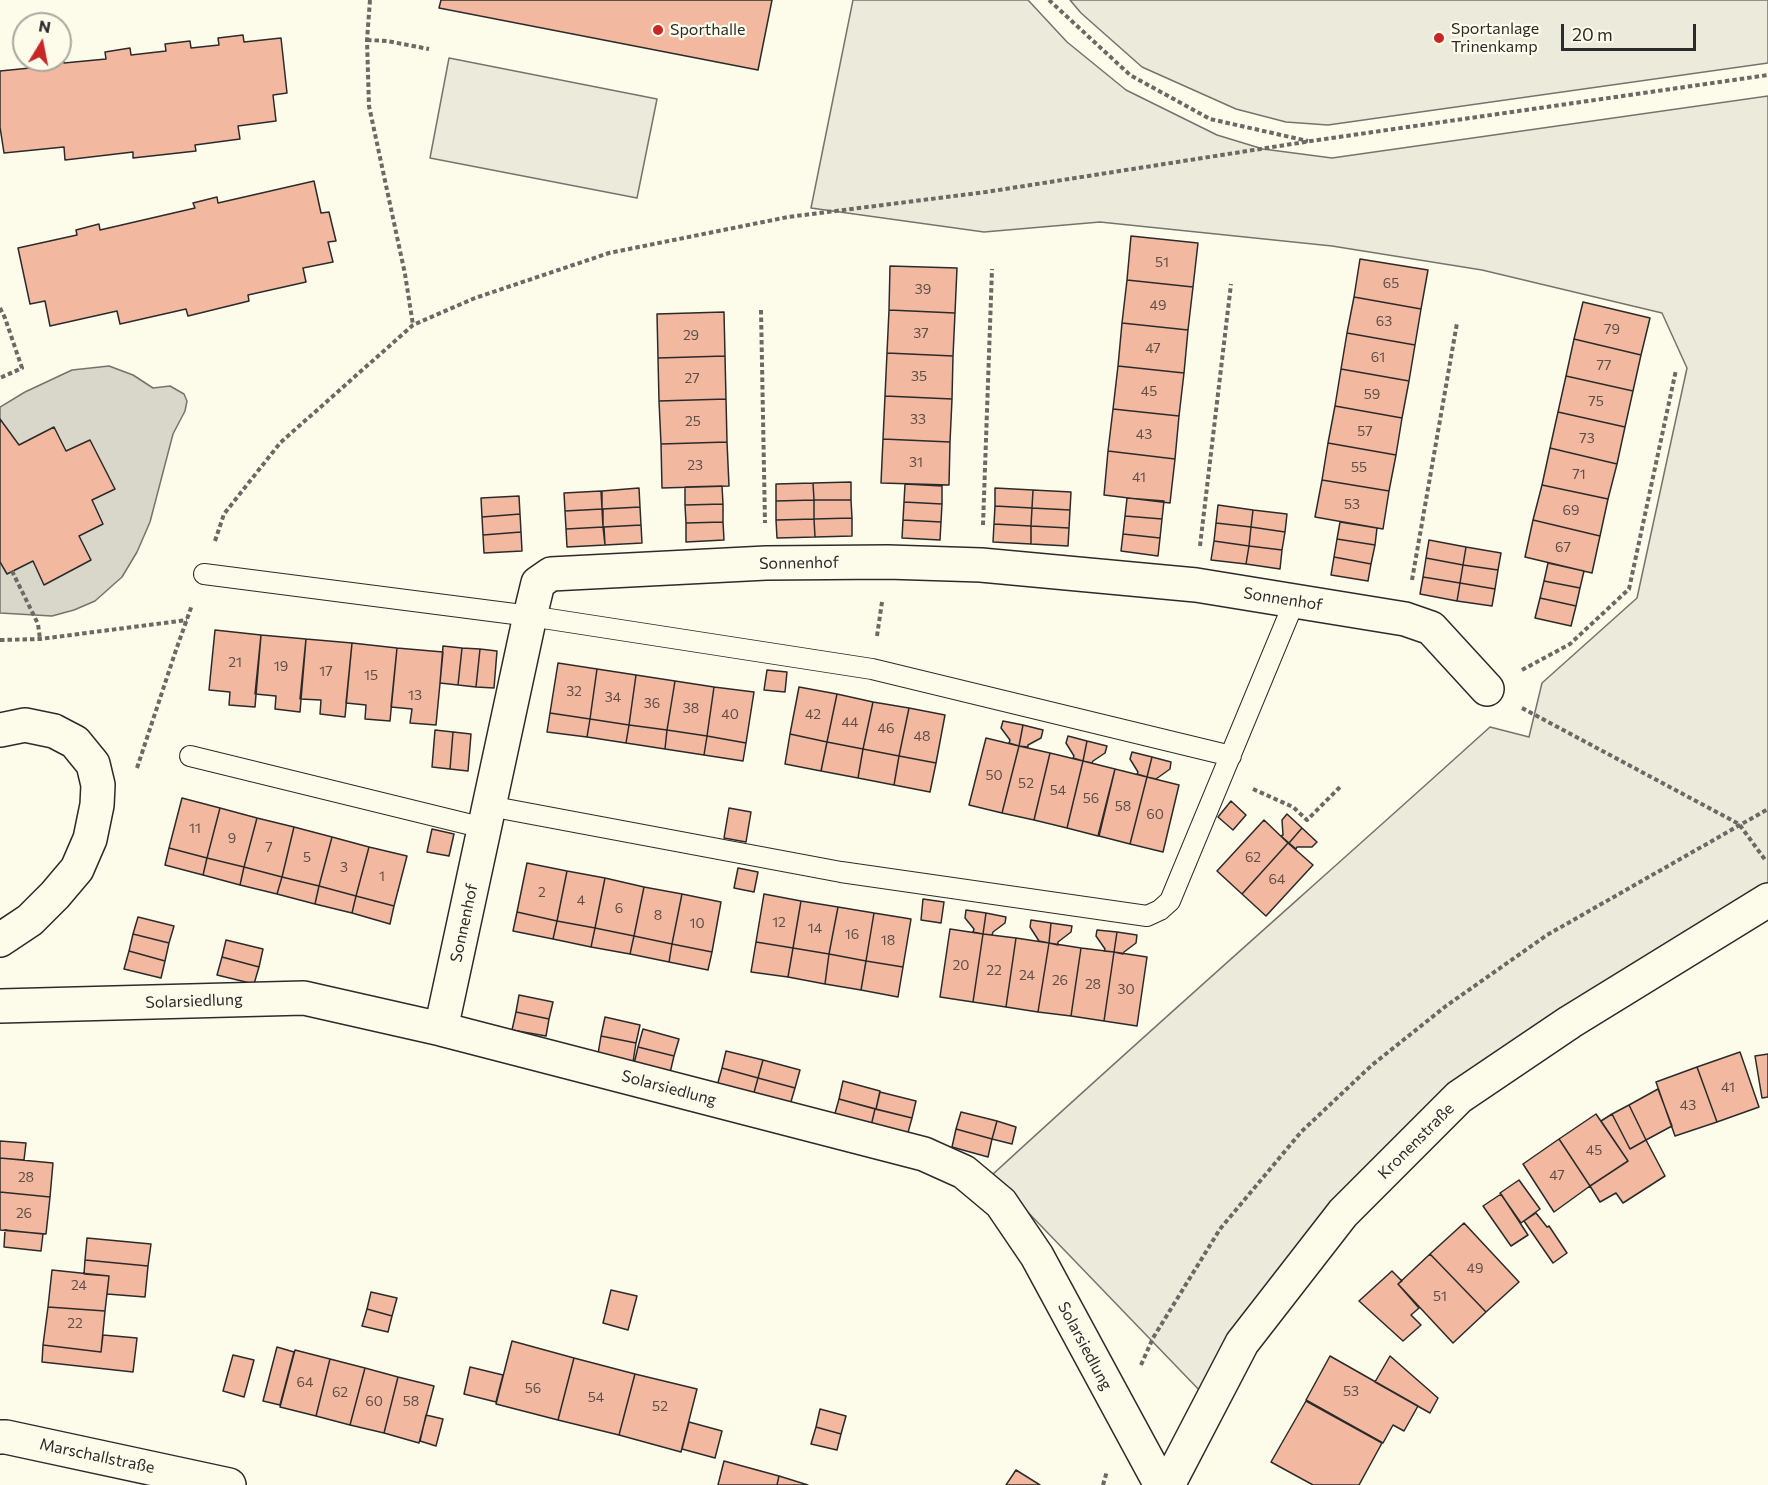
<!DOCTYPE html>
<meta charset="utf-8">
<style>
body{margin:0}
#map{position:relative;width:1768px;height:1485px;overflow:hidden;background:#fdfbea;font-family:Commissioner,sans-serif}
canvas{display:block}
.north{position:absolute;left:12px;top:12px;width:60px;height:60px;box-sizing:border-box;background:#fdfbea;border:2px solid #a9a89e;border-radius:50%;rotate:10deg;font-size:16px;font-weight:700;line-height:24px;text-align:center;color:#2b2b2b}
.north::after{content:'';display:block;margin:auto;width:21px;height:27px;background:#c62828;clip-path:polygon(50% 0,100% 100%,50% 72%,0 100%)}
.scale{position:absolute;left:1561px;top:24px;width:135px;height:27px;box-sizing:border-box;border:3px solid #2b2b2b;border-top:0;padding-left:8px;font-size:18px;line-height:21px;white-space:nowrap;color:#2b2b2b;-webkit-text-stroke:4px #fdfbea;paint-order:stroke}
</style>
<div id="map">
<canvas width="1768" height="1485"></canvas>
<div class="north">N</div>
<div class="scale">20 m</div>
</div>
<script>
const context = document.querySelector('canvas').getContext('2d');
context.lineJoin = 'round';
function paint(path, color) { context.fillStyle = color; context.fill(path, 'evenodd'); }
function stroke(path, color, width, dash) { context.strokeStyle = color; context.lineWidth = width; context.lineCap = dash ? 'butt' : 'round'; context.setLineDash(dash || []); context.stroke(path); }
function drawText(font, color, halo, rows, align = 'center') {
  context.font = font + ' Commissioner,sans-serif'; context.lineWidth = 4.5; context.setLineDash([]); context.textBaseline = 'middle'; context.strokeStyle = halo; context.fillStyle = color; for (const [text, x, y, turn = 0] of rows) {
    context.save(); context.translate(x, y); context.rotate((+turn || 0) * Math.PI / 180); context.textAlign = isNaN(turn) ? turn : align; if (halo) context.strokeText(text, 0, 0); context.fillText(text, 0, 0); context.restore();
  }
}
const green = new Path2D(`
 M853 0H1028L1067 42 1126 90 1217 135 1263 149 1332 158 1768 96V920L1551 1044 1465 1111 1360 1205 1204 1395 992 1175C1156 1024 1324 877 1490 727L1529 737 1542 683 1637 598 1687 368 1662 313 1482 270 1332 246 1100 222 984 232 811 208Z
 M1070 0H1768V63L1328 125 1286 122 1236 109 1142 67 1081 13Z
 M449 58 657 99 637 198 430 158Z`);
const water = new Path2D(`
 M109 366 133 375 153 388 170 386 184 394 187 401 185 411 173 434 150 522 137 552 122 577 95 601 74 610 52 616 0 613V407L25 392 72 370Z`);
const building = new Path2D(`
 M441 0H772L758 70 439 8Z
 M243 35 244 42 281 38 287 93 273 95 276 121 238 126 240 139 195 145 196 151 133 158V152L65 160 64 147 4 153 0 127V71L40 67 39 60H60V57H62L64 63 106 59 105 52 130 48 131 55 166 51 165 44 190 41 191 48 219 45 218 38Z
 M314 181 321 213 329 212 336 241 328 242 333 262 303 268 306 282 248 295 249 301 188 316 186 309 120 324 117 311 50 326 45 301 30 304 18 248 77 235 76 230 99 224 100 230 195 208 193 203 217 197 218 203Z
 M1131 236 1198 243 1193 287 1127 280Z
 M1360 259 1428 270 1421 309 1354 297Z
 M890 266 957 268 955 313 889 310Z
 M1127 280 1193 287 1188 330 1122 323Z
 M1354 297 1421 309 1415 345 1347 333Z
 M1583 302 1650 318 1641 355 1574 339Z
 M889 310 955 313 953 356 887 353Z
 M724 312 725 356 658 358 657 314Z
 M1122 323 1188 330 1184 373 1118 366Z
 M1347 333 1415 345 1409 381 1341 369Z
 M1574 339 1641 355 1633 391 1566 376Z
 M887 353 953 356 952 399 885 396Z
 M725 356 726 399 659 401 658 358Z
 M1118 366 1184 373 1179 416 1113 409Z
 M1341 369 1409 381 1402 418 1335 406Z
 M1566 376 1633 391 1625 427 1558 412Z
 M885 396 952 399 950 442 883 439Z
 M726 399 727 442 661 444 659 401Z
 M1335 406 1402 418 1396 455 1328 443Z
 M1113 409 1179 416 1175 459 1108 451Z
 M1558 412 1625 427 1617 464 1550 448Z
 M0 419 19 445 54 427 66 451 90 440 115 489 92 500 103 524 79 536 91 560 44 585 33 561 7 574 0 562Z
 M883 439 950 442 949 485 881 483Z
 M727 442 729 486 662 488 661 444Z
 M1328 443 1396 455 1389 491 1322 480Z
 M1550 448 1617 464 1608 499 1542 485Z
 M1108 451 1175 459 1170 503 1104 495Z
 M1322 480 1389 491 1383 529 1315 517Z
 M851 482V500H814L813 483Z
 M813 483 814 500 776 501V484Z
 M905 484 942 486V504L904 502Z
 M1542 485 1608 499 1600 536 1533 520Z
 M722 486 723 504 685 505V487Z
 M639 488 640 507 602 509V491Z
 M995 488 1033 490 1032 508 995 506Z
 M1033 490 1071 492 1070 510 1032 508Z
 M601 491 602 509 565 511 564 493Z
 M519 496 520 514 482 517 481 498Z
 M1127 498 1164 501 1162 519 1125 516Z
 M814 500H851L852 518 814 519Z
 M814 500V519L776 520V501Z
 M904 502 942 504 941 522 903 520Z
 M723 504V522L686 523 685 505Z
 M1218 505 1253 510 1251 527 1216 523Z
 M995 506 1032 508 1031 526 994 524Z
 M640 507 641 525 603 527V509Z
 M1032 508 1070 510 1069 528 1031 526Z
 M602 509 603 527 566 529 565 511Z
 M1253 510 1287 514 1285 532 1251 527Z
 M520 514 521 532 483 535 482 517Z
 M1125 516 1162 519 1160 538 1123 534Z
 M852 518V536L815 537 814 519Z
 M814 519 815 537 777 538 776 520Z
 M903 520 941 522 940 540 902 538Z
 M1533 520 1600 536 1592 573 1525 557Z
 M723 522 724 540 686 542V523Z
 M1340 522 1377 528 1375 545 1337 539Z
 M1216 523 1251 527 1249 546 1214 541Z
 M994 524 1031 526V544L993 542Z
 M641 525 642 543 605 545 604 527Z
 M1031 526 1069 528 1068 546 1031 544Z
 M603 527 605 545 567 547 566 529Z
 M1251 527 1285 532 1282 550 1249 546Z
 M521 532 522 551 484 553 483 535Z
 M1123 534 1160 538 1158 556 1121 551Z
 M1337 539 1375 545 1371 564 1334 557Z
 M1429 540 1466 547 1463 565 1426 558Z
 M1214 541 1249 546 1246 564 1211 560Z
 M1249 546 1282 550 1280 569 1246 564Z
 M1466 547 1501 553 1498 570 1463 565Z
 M1334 557 1371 564 1368 581 1331 575Z
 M1426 558 1463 565 1460 583 1423 577Z
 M1548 563 1584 571 1580 588 1544 581Z
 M1463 565 1498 570 1495 589 1460 583Z
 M1423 577 1460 583 1457 601 1420 594Z
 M1544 581 1580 588 1576 606 1540 598Z
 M1460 583 1495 589 1492 606 1457 601Z
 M1540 598 1576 606 1571 626 1535 618Z
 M215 630 261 635 255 707 229 705 230 692 209 690Z
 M261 635 306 639 300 712 275 709 276 696 255 694Z
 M306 639 352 643 345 717 320 714 321 700 300 699Z
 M352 643 397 648 390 721 365 719 366 705 346 703Z
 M443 646 462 648 458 685 440 683Z
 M397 648 443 652 436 725 410 723 412 709 391 707Z
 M462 648 480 649 476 687 458 685Z
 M480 649 497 651 494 688 476 687Z
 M558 663 597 669 590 719 550 713Z
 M597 669 636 675 629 725 590 719Z
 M767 670 787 672 785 692 764 690Z
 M636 675 675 681 667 730 629 725Z
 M675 681 714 687 707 736 667 730Z
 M714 687 754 692 746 743 707 736Z
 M799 687 837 694 827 742 790 734Z
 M837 694 873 702 863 749 827 742Z
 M873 702 909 708 899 756 863 749Z
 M909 708 945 715 936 763 899 756Z
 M550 713 590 719 587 737 547 732Z
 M590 719 629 725 626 743 587 737Z
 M1003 721 1023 725 1019 746 1009 743 1010 740 1001 728Z
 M629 725 667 730 665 749 626 743Z
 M1023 725 1043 730 1041 738 1028 745V747L1019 746Z
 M435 730 453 732 450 769 432 767Z
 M667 730 707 736 704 755 665 749Z
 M453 732 471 734 468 771 450 769Z
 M790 734 827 742 821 771 785 764Z
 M707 736 746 743 743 761 704 755Z
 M1068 736 1087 741 1083 761 1073 758 1074 756 1066 743Z
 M986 738 1019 746 1002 813 969 805Z
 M1087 741 1107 746 1105 753 1093 761 1092 763 1083 761Z
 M827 742 863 749 858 778 821 771Z
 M1019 746 1050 753 1034 820 1002 813Z
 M863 749 899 756 894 785 858 778Z
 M1132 752 1152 757 1147 777 1137 774 1138 772 1130 759Z
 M1050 753 1083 761 1067 828 1034 820Z
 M899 756 936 763 930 792 894 785Z
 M1152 757 1171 762 1170 769 1156 779 1147 777Z
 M1083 761 1115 769 1098 836 1067 828Z
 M1115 769 1147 777 1130 844 1099 836Z
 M1147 777 1179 785 1163 852 1130 844Z
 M182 798 220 808 207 858 169 848Z
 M1231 801 1246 815 1233 830 1218 817Z
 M220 808 257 818 244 867 207 858Z
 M729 808 751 812 746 842 724 838Z
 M1287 814 1302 828 1289 843 1281 836 1283 835 1282 820Z
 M257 818 294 827 282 877 244 867Z
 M1264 820 1288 843 1242 894 1217 871Z
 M294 827 332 837 319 886 282 877Z
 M1302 828 1317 842 1312 847H1297L1296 849 1289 843Z
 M432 829 454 834 449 856 427 852Z
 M332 837 369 847 356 896 319 886Z
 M1288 843 1313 865 1266 916 1242 894Z
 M369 847 407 856 394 906 356 896Z
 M169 848 207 858 203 875 165 865Z
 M207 858 244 867 240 885 203 875Z
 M527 863 567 871 557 921 517 912Z
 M244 867 282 877 277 894 240 885Z
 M738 868 758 872 754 892 734 888Z
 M567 871 605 878 595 928 557 921Z
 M282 877 319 886 315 904 277 894Z
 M605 878 644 887 634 936 595 928Z
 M319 886 356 896 352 913 315 904Z
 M644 887 682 894 672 944 634 936Z
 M682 894 721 902 712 952 672 944Z
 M764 894 801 901 793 948 756 942Z
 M356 896 394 906 390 924 352 913Z
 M923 899 944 902 941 923 921 920Z
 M801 901 838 907 829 954 793 948Z
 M838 907 874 913 866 961 829 954Z
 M966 910 986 913 983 934 973 932 974 929 965 918Z
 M517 912 557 921 553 939 513 931Z
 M874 913 911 919 903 967 866 961Z
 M986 913 1006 917 1005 923 993 932 992 935 983 934Z
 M138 917 174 926 169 943 133 934Z
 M1031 920 1051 923 1049 943 1039 941 1030 927Z
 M557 921 595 928 591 947 553 939Z
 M1051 923 1072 926 1071 932 1058 942V945L1049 943Z
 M595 928 634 936 630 954 591 947Z
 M950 929 983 934 973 1002 940 997Z
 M1097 930 1117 932 1114 952 1104 951 1105 949 1096 936Z
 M1117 932 1137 935 1136 943 1124 952 1123 954 1114 952Z
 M133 934 169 943 165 961 129 951Z
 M983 934 1016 938 1006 1007 973 1002Z
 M634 936 672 944 669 962 630 954Z
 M1016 938 1049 943 1038 1012 1006 1007Z
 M226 940 263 949 259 967 222 957Z
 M756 942 793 948 788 977 751 972Z
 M1049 943 1081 948 1071 1016 1038 1012Z
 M672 944 712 952 708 970 669 962Z
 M793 948 829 954 825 984 788 977Z
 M1081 948 1114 952 1104 1021 1071 1016Z
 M129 951 165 961 161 978 124 969Z
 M1114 952 1147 957 1137 1026 1104 1021Z
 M829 954 866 961 861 990 825 984Z
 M222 957 259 967 254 984 217 975Z
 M866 961 903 967 898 997 861 990Z
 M519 995 553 1002 549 1019 516 1012Z
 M516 1012 549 1019 546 1036 512 1030Z
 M605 1017 640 1025 636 1043 601 1036Z
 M643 1029 679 1039 674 1056 638 1047Z
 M601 1036 636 1043 633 1062 598 1054Z
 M638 1047 674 1056 670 1073 634 1064Z
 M726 1051 763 1060 758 1078 722 1068Z
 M1740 1052 1759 1107 1717 1122 1697 1067Z
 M1768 1054V1097L1762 1098 1755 1056Z
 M763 1060 800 1070 795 1088 758 1078Z
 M1697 1067 1717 1122 1675 1136 1656 1082Z
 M722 1068 758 1078 753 1096 717 1086Z
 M758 1078 795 1088 790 1105 753 1096Z
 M843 1081 880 1091 876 1109 839 1099Z
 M1658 1089 1672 1126 1646 1140 1629 1105Z
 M880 1092 916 1101 912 1118 876 1109Z
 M839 1099 875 1109 871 1126 834 1117Z
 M1629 1105 1646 1140 1630 1149 1612 1114Z
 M875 1109 912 1118 907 1136 871 1126Z
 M961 1112 997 1121 992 1139 956 1129Z
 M1596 1114 1628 1161 1590 1186 1559 1139Z
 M1612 1114 1630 1149 1646 1140 1665 1176 1623 1203 1616 1193 1600 1202 1590 1186 1628 1161 1601 1121Z
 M997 1121 1016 1127 1012 1144 992 1139Z
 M956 1129 992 1139 988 1157 952 1147Z
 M1559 1139 1590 1186 1554 1212 1523 1164Z
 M0 1141 26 1143 24 1160 0 1158Z
 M0 1158 53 1163 50 1197 0 1192Z
 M1519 1180 1540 1209 1521 1223 1500 1193Z
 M0 1192 50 1197 46 1234 0 1230Z
 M1501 1194 1528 1235 1511 1246 1483 1206Z
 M1536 1213 1547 1227 1549 1226 1567 1253 1553 1263 1524 1221Z
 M1464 1223 1519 1282 1486 1312 1430 1254Z
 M5 1230 43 1234 41 1251 4 1247Z
 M87 1238 151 1244 148 1266 85 1260Z
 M1430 1254 1486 1312 1453 1343 1398 1284Z
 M85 1260 148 1266 145 1297 107 1294 109 1276 84 1274Z
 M52 1270 109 1276 105 1311 48 1307Z
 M1392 1271 1402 1281 1398 1284 1419 1308 1411 1315 1421 1325 1403 1341 1359 1301Z
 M611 1290 637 1296 628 1330 603 1323Z
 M371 1292 397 1298 392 1316 367 1309Z
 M48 1307 105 1311 101 1352 43 1345Z
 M367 1309 392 1316 388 1332 362 1326Z
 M103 1335 137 1338 133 1372 42 1362 43 1345 101 1352Z
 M512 1341 574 1358 558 1420 496 1404Z
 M277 1347 294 1352 280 1405 263 1401Z
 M295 1350 330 1359 316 1416 280 1407Z
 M233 1355 254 1360 244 1397 223 1391Z
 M1330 1356 1418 1406 1404 1431 1393 1425 1383 1443 1306 1400Z
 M1390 1356 1438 1398 1430 1413 1375 1382Z
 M574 1358 635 1374 619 1435 558 1420Z
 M330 1359 365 1368 350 1425 316 1416Z
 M470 1367 503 1375 496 1402 464 1394Z
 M365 1368 398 1377 384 1433 350 1425Z
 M635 1374 697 1389 681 1452 619 1435Z
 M398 1377 434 1386 419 1443 384 1433Z
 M1306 1401 1382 1443 1359 1485H1313L1271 1462Z
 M820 1409 846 1416 841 1434 816 1427Z
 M426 1415 443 1419 436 1446 420 1441Z
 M689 1422 722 1431 715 1458 682 1449Z
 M816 1427 841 1434 837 1450 811 1444Z
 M724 1461 779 1476 777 1485H718Z
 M1016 1470 1040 1485H1006Z
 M779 1476 808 1485H777Z`);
const path = new Path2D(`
 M370 0 367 40 369 106 405 274 413 325
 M1049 0 1130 75 1210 119 1308 141
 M367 40 387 41 429 49
 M0 308 5 318 22 368 0 378
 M761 310 765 523
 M983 525 992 269
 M215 541 224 514 280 443 413 325 475 298 609 253 788 217 986 192 1311 141 1768 75
 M1200 546 1231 284
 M12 571 38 624 40 639
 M1412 580 1457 323
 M877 636 882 602
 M0 640 40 639 187 620
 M1522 670 1570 644 1629 589 1676 370
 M1522 708 1739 824 1766 861
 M137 768 176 650 192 605
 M1253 789 1293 807 1307 820 1341 786
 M1141 1365 1153 1338 1220 1229 1301 1132 1372 1065 1446 1006 1547 935 1768 809
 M1103 1485 1107 1471`);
const service = new Path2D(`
 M204 574 530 616 872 669 1231 756
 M190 756 484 828
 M489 806 841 872 1147 916 1160 910 1170 901 1295 600`);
const minor = new Path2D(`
 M0 730 25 725 54 731 75 742 93 764 98 785 97 805 90 839 77 869 55 895 30 920 0 940
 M0 1006 304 998 441 1029 924 1154 964 1172 1001 1203 1037 1256 1161 1485
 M441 1029 530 616 538 583 551 574 766 563 888 562 981 565 1196 585 1405 619 1431 628 1487 689
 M1168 1485 1242 1343 1343 1213 1459 1097 1570 1022 1768 900`);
const tertiary = new Path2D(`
 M0 1437H6L229 1485`);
const markers = [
 [658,30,6,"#c62828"],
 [1439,38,6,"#c62828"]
];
const numberNames = [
 ["51",1162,262],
 ["65",1391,283],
 ["39",923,289],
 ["49",1158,305],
 ["63",1384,321],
 ["79",1612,329],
 ["37",921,333],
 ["29",691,335],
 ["47",1153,348],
 ["61",1378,357],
 ["77",1604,365],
 ["35",919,376],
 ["27",692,378],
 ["45",1149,391],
 ["59",1372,394],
 ["75",1596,401],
 ["33",918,419],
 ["25",693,421],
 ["57",1365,431],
 ["43",1144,434],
 ["73",1587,438],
 ["31",916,462],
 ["23",695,465],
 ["55",1359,467],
 ["71",1579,474],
 ["41",1139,477],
 ["53",1352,504],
 ["69",1571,510],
 ["67",1563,547],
 ["21",235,662],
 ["19",281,666],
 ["17",326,671],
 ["15",371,675],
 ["32",574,691],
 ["13",415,695],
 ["34",613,697],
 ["36",652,703],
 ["38",691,708],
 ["40",730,714],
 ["42",813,714],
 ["44",850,722],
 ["46",886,728],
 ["48",922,736],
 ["50",994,775],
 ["52",1026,783],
 ["54",1058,790],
 ["56",1091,798],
 ["58",1123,806],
 ["60",1155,814],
 ["11",195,828],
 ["9",232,838],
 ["7",269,847],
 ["5",307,857],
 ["62",1253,857],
 ["3",344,867],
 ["1",382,876],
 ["64",1277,879],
 ["2",542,892],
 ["4",581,900],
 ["6",619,908],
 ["8",658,915],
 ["12",779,922],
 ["10",697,923],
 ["14",815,928],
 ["16",852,934],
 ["18",888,940],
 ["20",961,965],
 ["22",994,970],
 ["24",1027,975],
 ["26",1060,980],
 ["28",1093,984],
 ["30",1126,989],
 ["41",1728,1087],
 ["43",1688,1105],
 ["45",1594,1150],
 ["47",1557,1175],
 ["28",26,1177],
 ["26",24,1213],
 ["49",1475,1268],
 ["24",79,1285],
 ["51",1440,1296],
 ["22",75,1323],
 ["64",305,1382],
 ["56",533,1388],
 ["53",1351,1391],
 ["62",340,1392],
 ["54",596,1397],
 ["60",374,1401],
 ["58",411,1401],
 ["52",660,1406]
];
const poiNames = [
 ["Sportanlage",1451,29],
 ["Trinenkamp",1451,47],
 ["Sporthalle",670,30]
];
const streetNames = [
 ["Sonnenhof",799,563,-1],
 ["Sonnenhof",1283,599,9],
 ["Sonnenhof",464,923,-78],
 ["Solarsiedlung",194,1001,-2],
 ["Solarsiedlung",669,1088,15],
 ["Kronenstraße",1416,1141,-45],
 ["Solarsiedlung",1085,1346,62],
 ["Marschallstraße",97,1456,12]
];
paint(green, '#ecebdb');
stroke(green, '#74746e', 1.5);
paint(water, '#d8d7c9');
stroke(water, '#74746e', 1.5);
paint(building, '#f2b8a0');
stroke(building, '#2b2b2b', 1.5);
stroke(service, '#2b2b2b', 22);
stroke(minor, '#2b2b2b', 36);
stroke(tertiary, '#2b2b2b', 36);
stroke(path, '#6a6964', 4, [4.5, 3]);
stroke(service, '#fdfbea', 20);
stroke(minor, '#fdfbea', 33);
stroke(tertiary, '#fdfbea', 33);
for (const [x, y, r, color] of markers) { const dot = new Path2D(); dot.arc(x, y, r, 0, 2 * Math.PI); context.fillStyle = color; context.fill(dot); stroke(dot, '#fdfbea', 2); }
drawText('14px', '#5d4e48', null, numberNames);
drawText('16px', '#2b2b2b', '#fdfbea', poiNames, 'left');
drawText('16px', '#2b2b2b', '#fdfbea', streetNames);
</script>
